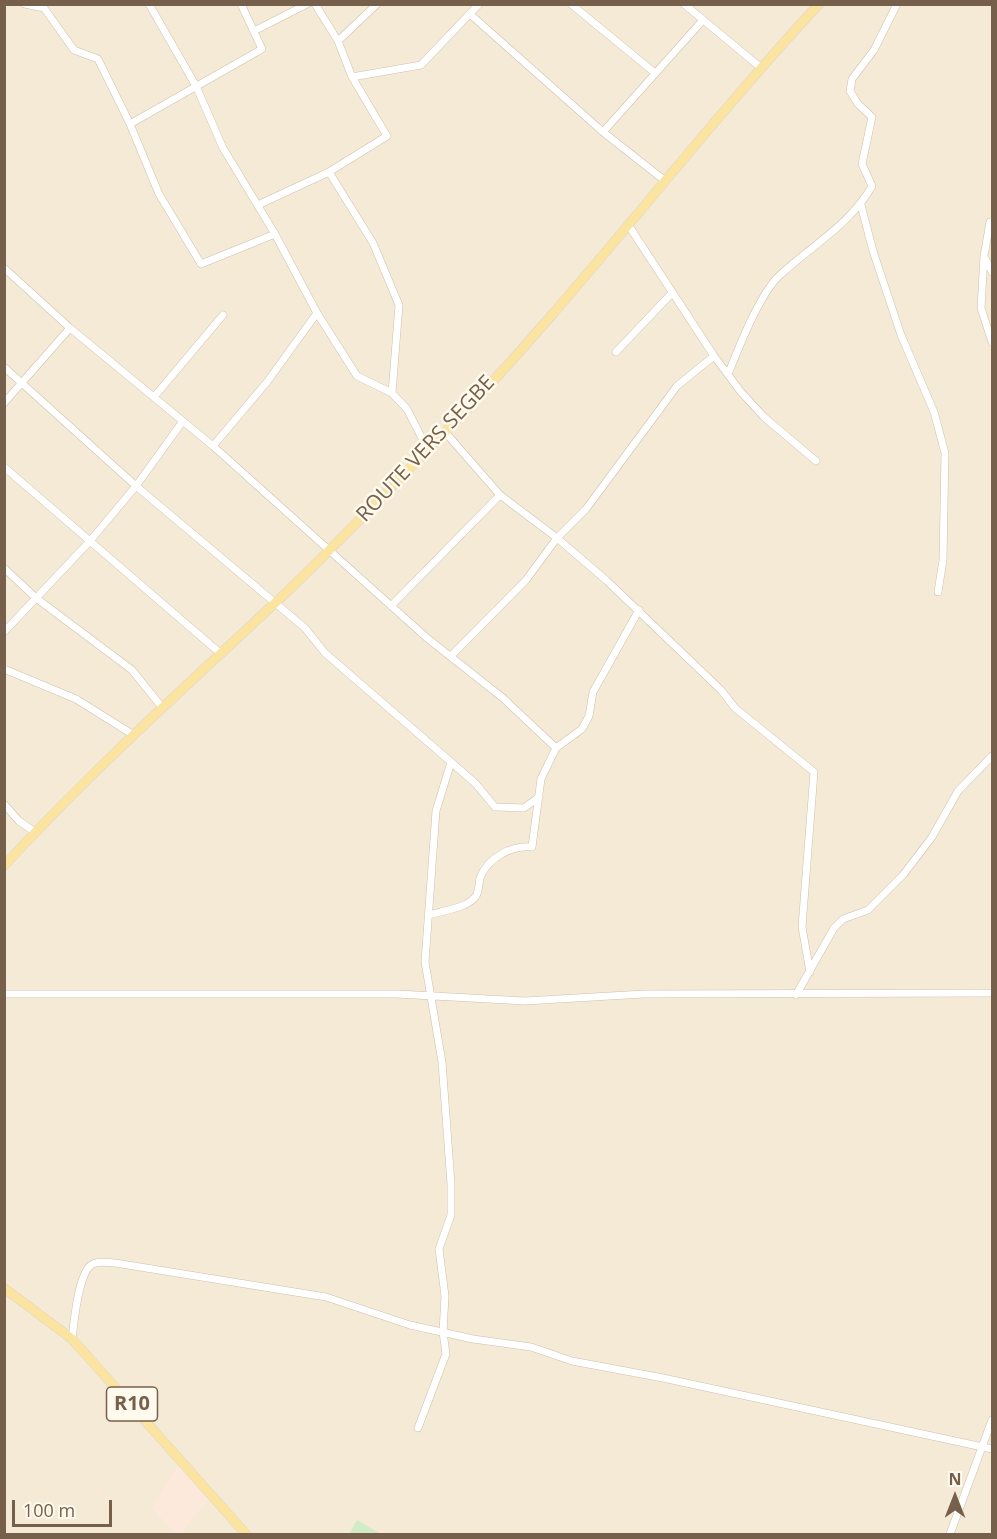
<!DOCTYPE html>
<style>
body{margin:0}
#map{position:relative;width:997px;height:1539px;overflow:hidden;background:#fdf7e8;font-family:"Open Sans",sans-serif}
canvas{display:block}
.frame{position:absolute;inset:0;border:6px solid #77604b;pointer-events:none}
.north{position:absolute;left:925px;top:1467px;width:60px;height:60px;-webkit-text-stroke:4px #fffaee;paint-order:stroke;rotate:0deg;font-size:16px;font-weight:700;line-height:24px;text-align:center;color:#77604b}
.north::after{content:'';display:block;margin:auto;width:21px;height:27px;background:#77604b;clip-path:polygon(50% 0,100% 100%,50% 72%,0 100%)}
.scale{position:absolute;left:12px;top:1500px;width:100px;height:27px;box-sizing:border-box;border:3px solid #77604b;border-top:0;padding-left:8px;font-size:18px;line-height:21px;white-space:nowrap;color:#77604b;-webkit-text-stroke:4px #fffaee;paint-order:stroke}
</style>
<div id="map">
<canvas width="997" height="1539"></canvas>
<div class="frame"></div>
<div class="north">N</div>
<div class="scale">100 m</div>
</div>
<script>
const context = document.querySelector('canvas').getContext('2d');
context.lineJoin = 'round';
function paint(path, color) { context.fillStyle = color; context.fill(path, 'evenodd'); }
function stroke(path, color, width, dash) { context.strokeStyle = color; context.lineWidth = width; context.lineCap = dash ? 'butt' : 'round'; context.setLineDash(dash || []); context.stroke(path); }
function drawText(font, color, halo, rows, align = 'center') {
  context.font = font + ' "Open Sans",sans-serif'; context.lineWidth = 5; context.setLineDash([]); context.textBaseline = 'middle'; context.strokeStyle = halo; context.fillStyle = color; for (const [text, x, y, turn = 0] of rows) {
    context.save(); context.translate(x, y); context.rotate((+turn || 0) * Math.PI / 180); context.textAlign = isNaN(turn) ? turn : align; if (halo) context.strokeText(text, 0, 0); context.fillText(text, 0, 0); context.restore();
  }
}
const residential = new Path2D(`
 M5 5H992V1534H5Z`);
const commercial = new Path2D(`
 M178 1465 209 1498 181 1534H176L152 1508Z`);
const green = new Path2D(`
 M357 1520 381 1534H349Z`);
const minor = new Path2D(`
 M25 4 44 8 74 50 98 59 130 124 159 194 201 264 275 234
 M149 4 196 86 223 148 275 234 317 313 357 376 392 393 407 409 427 448
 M571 4 655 73
 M684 4 760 67
 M471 15 603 132 664 180
 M254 31 307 4
 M338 41 377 4
 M352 77 421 65 479 4
 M130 124 262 49 241 4
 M603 132 703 20
 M329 172 373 243 399 305 392 393
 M258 205 329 172 387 136 352 77 338 41 315 4
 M861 205 873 251 901 335 934 412 945 453 943 560 938 592
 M992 222H990L984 256 981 308 992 342
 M629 226 714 356 741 392 764 417 816 461
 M985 258 992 272
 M4 268 70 328 213 446 427 638 503 698 556 748
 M616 352 672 293
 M4 367 136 486 305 628 325 653 451 762 436 811 425 962 442 1062 451 1184V1215L439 1249 445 1296 443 1332 446 1354 418 1428
 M729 372C739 347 760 293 780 275 811 246 851 224 872 186L862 164 872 117 858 104 850 91 852 79 874 50 897 4
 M154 397 223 315
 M4 403 70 328
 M445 432 500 495 557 538 606 580 721 690 735 708 814 772 802 927 810 972
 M213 446 267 382 317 313
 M4 467 220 653
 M4 568 36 598 132 670 161 706
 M391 606 500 495
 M4 632 90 541 136 486 183 421
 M451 656 526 580 557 538 586 509 677 386 714 356
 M4 669 76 699 132 734
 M451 762 476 784 495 807 524 808 539 797
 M4 804 19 821 35 832
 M429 915C442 911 468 908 476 896 479 891 479 883 480 878 488 857 512 845 532 847L541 779 556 748 582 729 589 716 593 692 639 610
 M4 994H397L525 1001 644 994 992 993
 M796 995 834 928 843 919 868 910 903 875 932 837 958 791 992 756
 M72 1339C74 1322 78 1275 91 1265 98 1260 107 1263 115 1263L326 1297 410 1325 473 1339 531 1347 572 1361 663 1378 992 1449
 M950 1534 992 1420`);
const major = new Path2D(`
 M4 866C89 773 182 690 274 604 333 549 389 489 446 431 578 295 690 143 819 4
 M4 1288 72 1339 246 1534`);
const shields = [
 [132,1404,51]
];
const shieldNames = [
 ["R10",132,1404]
];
const streetNames = [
 ["ROUTE VERS SEGBE",426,449,-47]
];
paint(residential, '#f5ead6');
paint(commercial, '#fde9db');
paint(green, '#d0ebc5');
stroke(minor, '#cfc0ad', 8);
stroke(major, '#dcd6d0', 10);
stroke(minor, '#fff', 7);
stroke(major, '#fbe3a0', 9);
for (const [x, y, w] of shields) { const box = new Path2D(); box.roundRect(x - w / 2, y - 17, w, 34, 4.5); context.fillStyle = '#fffaee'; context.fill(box); stroke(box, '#77604b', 1.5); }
drawText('bold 20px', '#77604b', null, shieldNames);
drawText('21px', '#77604b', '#fffaee', streetNames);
</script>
